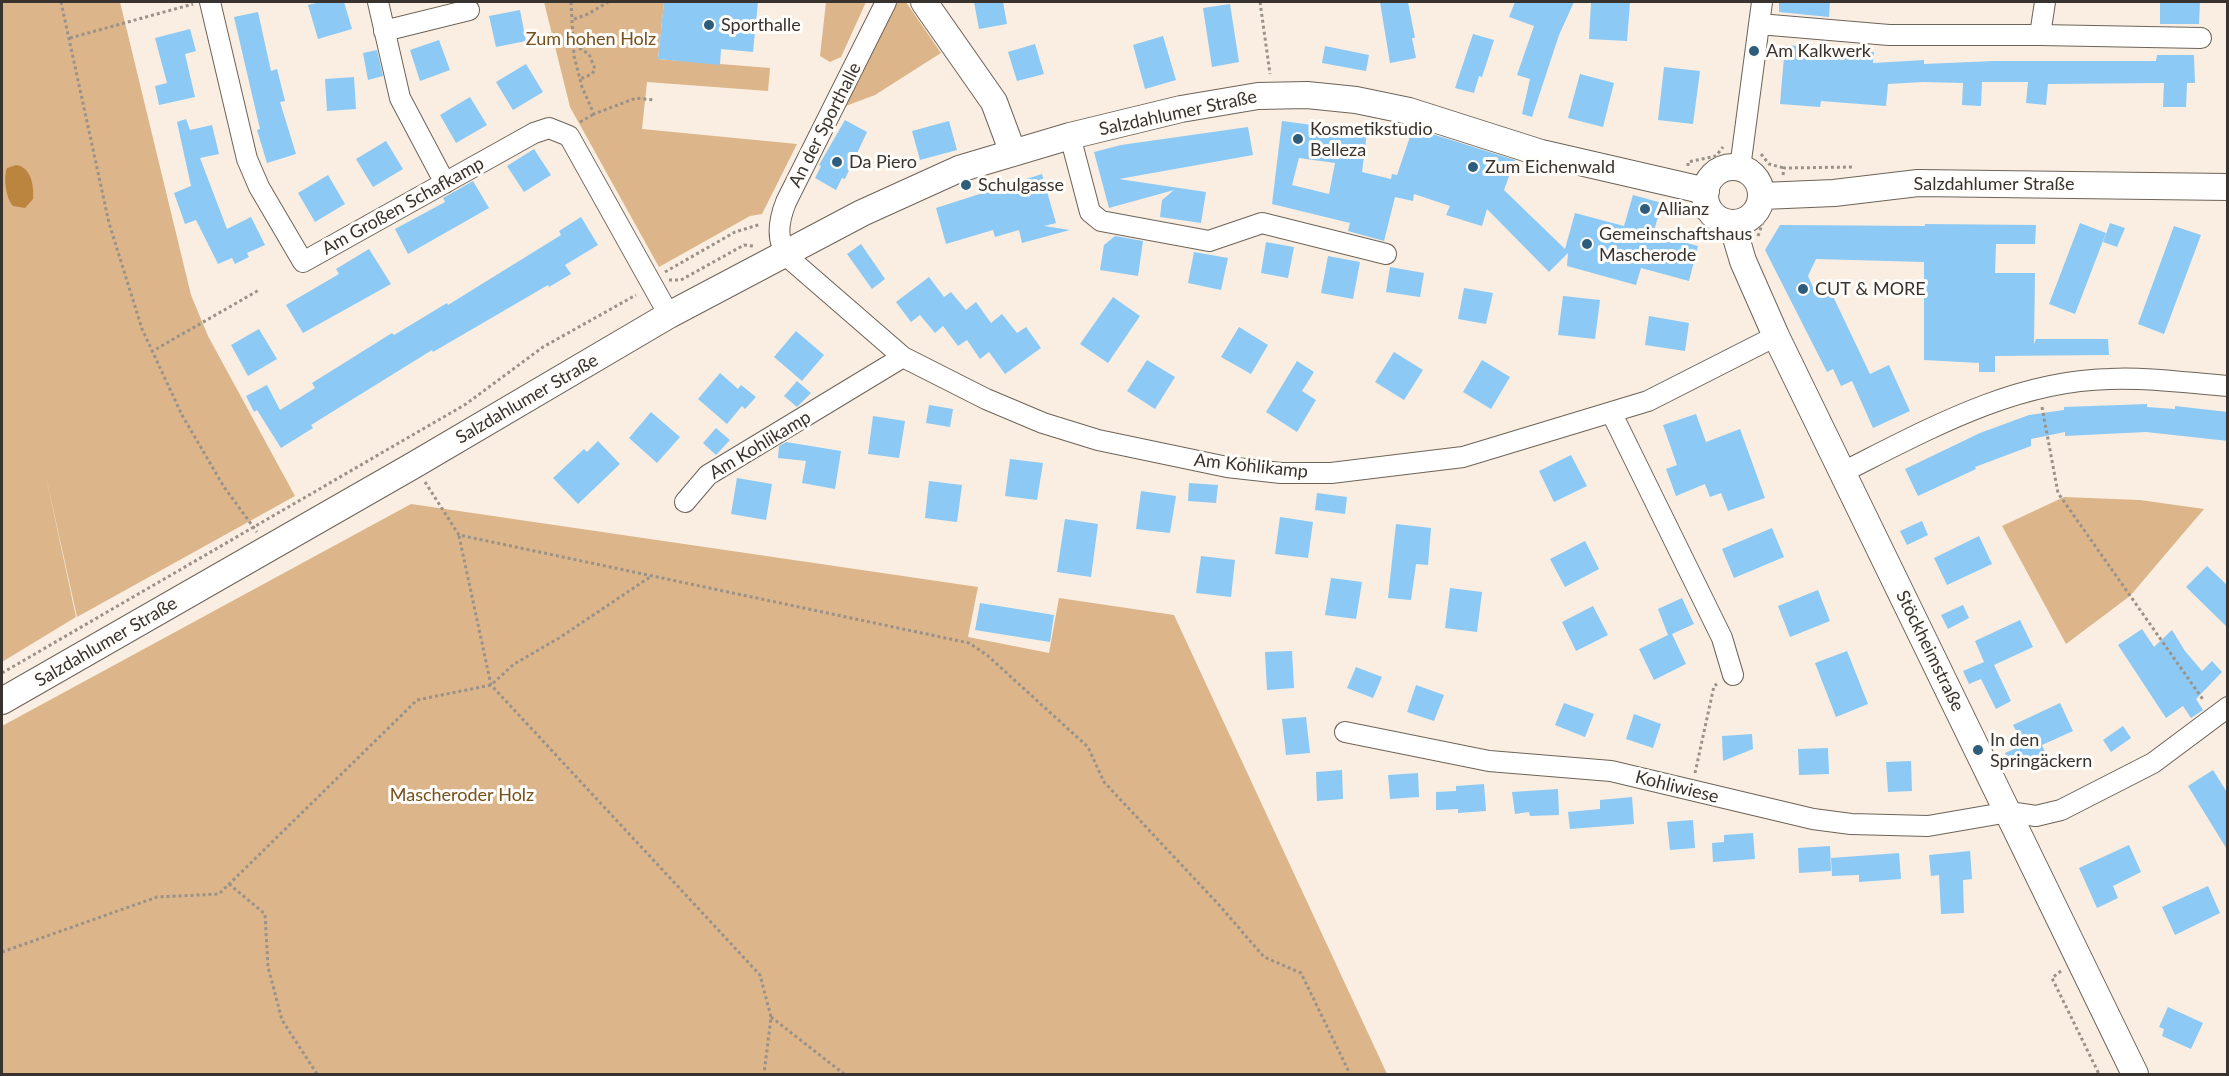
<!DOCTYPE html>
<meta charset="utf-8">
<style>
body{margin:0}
#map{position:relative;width:2229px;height:1076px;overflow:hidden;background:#f9eee1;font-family:Lato,sans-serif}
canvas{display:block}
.frame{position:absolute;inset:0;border:3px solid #38332e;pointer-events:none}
</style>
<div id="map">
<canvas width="2229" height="1076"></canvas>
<div class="frame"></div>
</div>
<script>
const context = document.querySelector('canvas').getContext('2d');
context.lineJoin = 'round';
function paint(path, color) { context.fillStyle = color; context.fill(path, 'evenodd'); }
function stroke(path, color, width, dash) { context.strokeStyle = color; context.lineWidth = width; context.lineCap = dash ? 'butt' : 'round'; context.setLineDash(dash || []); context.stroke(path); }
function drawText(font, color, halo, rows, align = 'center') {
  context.font = font + ' Lato,sans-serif'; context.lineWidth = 6; context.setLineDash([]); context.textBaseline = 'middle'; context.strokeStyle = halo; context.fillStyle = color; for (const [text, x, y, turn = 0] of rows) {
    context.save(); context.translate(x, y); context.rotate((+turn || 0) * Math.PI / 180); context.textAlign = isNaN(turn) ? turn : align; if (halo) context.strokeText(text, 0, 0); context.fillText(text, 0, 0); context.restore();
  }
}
const green = new Path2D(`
 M2 2H120L191 295 208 336 295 496 77 617 45 472 76 617 2 662Z
 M544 2H664L658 59 770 68 768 91 647 82 642 129 797 144 762 214 750 216 659 267 570 107Z
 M826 2H866L841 57 830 62 820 56Z
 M895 2H906L941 53 875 95 843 107Z
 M2064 497 2140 500 2204 509 2130 596 2066 644 2002 526Z
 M411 504 978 587 968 637 1049 653 1059 598 1174 615 1387 1074H2V726Z`);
const water = new Path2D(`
 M16 165C31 167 34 185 33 199L25 208 13 206C6 199 3 177 7 168Z`);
const building = new Path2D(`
 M321 2H344L352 29 318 39 308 5Z
 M664 2H758L753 52 721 49 720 65 658 59Z
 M974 2H1003L1007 24 979 29Z
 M1380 2H1408L1415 38H1412L1416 58 1390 63Z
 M1515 2H1574L1559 35 1532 117 1522 114 1530 79 1517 75 1534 26 1509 17Z
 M1591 2H1630L1627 41 1589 39Z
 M1779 2H1830L1829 17 1779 12Z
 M2160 2H2200L2199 24H2160Z
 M1230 4 1239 62 1212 67 1203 8Z
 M520 10 526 41 496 47 489 16Z
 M258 12 271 71 277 69 285 101 280 102 296 154 267 163 257 130 260 129 234 17Z
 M190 29 196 51 185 54 195 97 159 105 155 86 167 83 155 38Z
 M1473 34 1494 40 1482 77 1479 76 1474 93 1455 88Z
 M1163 36 1176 80 1145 89 1133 45Z
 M439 40 450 70 420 81 410 50Z
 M1035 44 1044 74 1017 81 1008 52Z
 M1785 45 1874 52 1873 63 1924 60V64L1994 61H2156L2157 55H2194L2195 83H2187L2186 107H2163L2164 83 2048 84 2046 105 2026 103 2028 82H1982L1981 106 1962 105 1963 83 1923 82 1888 84 1886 106 1821 101 1820 107 1780 104Z
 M1325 46 1369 55 1366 71 1322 63Z
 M377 50 383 76 368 80 363 53Z
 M526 64 543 92 513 110 496 82Z
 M1664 67 1700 71 1693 124 1658 120Z
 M1580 74 1614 83 1603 127 1568 118Z
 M354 77 356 109 327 111 325 79Z
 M470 97 487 125 456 143 440 115Z
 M186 119 190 130 212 125 219 154 200 158 227 229 251 217 265 245 247 253 249 257 235 264 232 258 218 264 196 220 185 224 174 193 191 186 177 122Z
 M845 120 867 132 845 179 842 178 836 190 815 178 821 166 819 165Z
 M949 121 957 150 920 160 912 131Z
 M1282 121 1367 132 1362 172 1391 179 1392 174 1397 175 1413 128 1515 160 1504 190 1565 249 1575 213 1624 226 1633 195 1662 203 1653 234 1698 246 1689 281 1641 268 1636 285 1567 266 1568 253 1549 272 1487 209 1482 226 1446 215 1450 206 1414 194 1413 201 1395 197 1384 241 1348 231 1350 223 1272 204ZM1299 158 1335 163 1329 194 1292 185Z
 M1248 127 1253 155 1119 179 1206 192 1201 223 1160 217 1162 200 1174 190 1109 208 1094 152 1121 145Z
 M386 141 403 169 373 187 356 159Z
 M534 149 551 175 524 192 507 166Z
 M1042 174 1056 223 1044 226 1070 230 1022 243 1019 230 995 237 993 230 946 244 936 208Z
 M328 175 345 204 315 222 298 193Z
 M473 181 489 208 408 254 395 229 445 202 443 198Z
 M581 217 598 245 565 265 571 274 549 287 548 285 433 352 432 350 311 425 313 428 281 448 257 410 254 412 246 396 267 385 280 410 315 388 312 383 392 333 394 335 447 303 448 305 561 235 559 231Z
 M2080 223 2106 233 2075 314 2049 304Z
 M2110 223 2125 228 2117 247 2103 242Z
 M1925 224 2036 225 2035 244H1996L1995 273H2035L2034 344 2036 339H2108L2109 355 1995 356V372H1979V363L1924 360V262L1816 259 1808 276 1817 296 1830 290 1870 374 1889 365 1910 411 1873 428 1852 381 1841 386 1833 369 1827 372 1765 250 1780 225 1925 226Z
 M2174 226 2201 235 2164 334 2138 324Z
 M1115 236 1143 241 1138 276 1100 270 1104 245Z
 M1266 242 1294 247 1288 278 1261 273Z
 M861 244 885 279 872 289 847 254Z
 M369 249 391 284 303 333 286 305 339 274 336 269Z
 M1194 252 1228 258 1221 290 1188 283Z
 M1328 256 1360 262 1353 299 1321 293Z
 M1390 267 1424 273 1420 297 1386 292Z
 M929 277 944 297 951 292 966 310 976 302 991 323 1002 314 1017 333 1026 327 1041 348 1005 374 989 352 980 359 967 340 958 346 943 326 935 333 920 315 911 322 896 302Z
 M1464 288 1493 293 1486 324 1458 319Z
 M1563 296 1600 300 1595 339 1558 335Z
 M1113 297 1140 316 1108 363 1080 344Z
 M1649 316 1689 323 1685 351 1645 345Z
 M1239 327 1268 345 1251 374 1221 357Z
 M259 329 277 359 248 376 231 345Z
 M796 331 824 355 802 381 774 357Z
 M1394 352 1423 370 1404 400 1375 382Z
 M1147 360 1175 377 1155 409 1127 391Z
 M1482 360 1510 377 1491 409 1463 392Z
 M1297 361 1314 372 1302 391 1316 400 1297 432 1266 412Z
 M720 373 738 389 741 385 756 397 745 409 742 406 727 424 698 399Z
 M797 381 811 393 797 407 784 396Z
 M2147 404V407L2175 409V406L2228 412V441L2146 432 2065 436V432L2031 439V446L1975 467 1976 469 1918 496 1905 469 1980 433 2029 415 2064 410V407Z
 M929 405 953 409 950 427 926 423Z
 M651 412 680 437 657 463 629 438Z
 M1696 414 1706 442 1740 429 1765 498 1728 511 1721 493 1710 497 1705 484 1676 496 1666 469 1677 465 1663 425Z
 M873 416 905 421 899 458 868 454Z
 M716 428 730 440 716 455 703 443Z
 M598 441 620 464 578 504 553 478 584 449 587 452Z
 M786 442 841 451 835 489 802 483 806 461 778 458 779 446Z
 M1571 455 1587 486 1554 502 1539 471Z
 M1010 459 1043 463 1037 500 1005 496Z
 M737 478 772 484 766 520 731 514Z
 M929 481 962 485 957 522 925 518Z
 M1189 483 1218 485 1216 503 1188 501Z
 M1141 491 1176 496 1170 533 1136 529Z
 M1317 493 1347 497 1345 514 1315 510Z
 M1280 517 1313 522 1308 558 1275 554Z
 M1065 519 1098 524 1091 577 1057 572Z
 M1922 521 1928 535 1907 545 1900 531Z
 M1396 524 1431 528 1428 565 1416 564 1411 600 1388 598Z
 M1772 528 1784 557 1734 578 1722 549Z
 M1979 536 1992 564 1947 585 1934 558Z
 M1585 541 1599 569 1565 587 1550 559Z
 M1201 556 1235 560 1231 597 1196 593Z
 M2207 566 2228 586V628L2186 587Z
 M1331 578 1362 582 1356 619 1325 615Z
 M1450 588 1482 592 1477 632 1445 628Z
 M1818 590 1830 621 1790 637 1778 606Z
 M1682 598 1694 624 1672 634 1686 664 1654 680 1639 649 1668 635 1658 609Z
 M980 603 1054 615 1050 642 975 630Z
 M1963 605 1969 618 1948 629 1941 615Z
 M1593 606 1608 635 1576 651 1562 622Z
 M2020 620 2033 647 1994 665 2011 701 1996 709 1981 679 1969 684 1963 671 1984 662 1975 641Z
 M2142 629 2154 647 2172 630 2185 651 2202 671 2212 661 2222 672 2196 699 2203 710 2191 718 2183 706 2166 718 2118 645Z
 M1292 651 1294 688 1267 690 1265 652Z
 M1847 651 1868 704 1836 717 1815 663Z
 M1356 667 1382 677 1373 698 1347 688Z
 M1416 685 1444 695 1434 721 1407 712Z
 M1564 703 1594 714 1585 737 1555 725Z
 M2060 703 2073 731 2042 745 2047 757 2029 766 2026 760 2011 767 2005 753 2023 745 2013 725Z
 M1634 714 1661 724 1653 748 1626 739Z
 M1306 717 1310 753 1286 755 1282 719Z
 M2123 726 2131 738 2111 752 2103 740Z
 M1752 734 1753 749 1723 761 1722 736Z
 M1828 748 1829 774 1799 775 1798 749Z
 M1911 761 1912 791 1888 792 1886 762Z
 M1342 770 1343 799 1317 801 1316 772Z
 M2213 770 2228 794V851L2188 786Z
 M1418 773 1419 797 1390 799 1388 775Z
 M1484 784 1486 811 1458 813V809L1436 810V792L1456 791V786Z
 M1558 789 1559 815 1530 816 1529 812 1515 814 1512 792Z
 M1632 797 1634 824 1570 829 1568 812 1600 809V800Z
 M1693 820 1695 848 1670 850 1667 822Z
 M1753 833 1755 859 1713 862 1712 843 1724 842V835Z
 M2129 845 2141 872 2113 886 2118 898 2097 908 2079 868Z
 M1830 846 1831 871 1799 873 1798 848Z
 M1970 851 1972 879 1963 880 1964 913 1941 914 1939 875 1931 876 1929 855Z
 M1899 853 1901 879 1859 882V875L1832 876 1831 858Z
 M2208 886 2220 913 2175 935 2162 907Z
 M2168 1007 2203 1023 2191 1049 2162 1036 2164 1029 2159 1027Z`);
const path = new Path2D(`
 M61 2 109 223 142 329 182 415 224 487 257 532
 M571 2 574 56 582 87 594 114 636 98 654 100
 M1260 2 1270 74
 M574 19 588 14 608 2
 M70 38 193 4
 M574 45 589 54 595 69 592 74 580 79
 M580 122 594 114
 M1761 154 1769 164 1784 168
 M1688 166V162L1716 156 1723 147
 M1783 175 1784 168 1854 167
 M1694 212 1711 232
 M1758 236 1765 216
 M665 272 735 232 761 224
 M669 280H681L744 245 753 246
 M151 352 259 290
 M2042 407 2058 493 2204 701
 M425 482 459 535 969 643 987 655 1088 747 1104 782 1220 906 1264 957 1301 973 1350 1074
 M459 536 491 685 760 975 771 1017 764 1074
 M2 673 466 404 543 347 636 295
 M1695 773 1714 686 1717 684
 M229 884 265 914 268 967 282 1020 317 1074
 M2 952 157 897 219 894 417 700 491 685 514 664 559 638 650 577
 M2061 971 2052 978 2099 1074
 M771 1017 844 1074`);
const minor = new Path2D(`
 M210 2 247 159 259 187 303 262 534 133 549 128 569 136 669 315
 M378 2 400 98 445 183
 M886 2 786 202C778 222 775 242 790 259L903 357 986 399 1043 423 1098 440 1227 467 1281 473H1331L1463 457 1648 401 1776 336
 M1759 24 1889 35H2040L2045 2
 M384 31 469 10
 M2040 35 2201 38
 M1070 136 1090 212 1101 221 1209 241 1262 223 1386 254
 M1740 168 1762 2
 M1612 414 1722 638 1733 675
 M1843 472C1927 430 2013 381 2109 379 2148 377 2188 383 2228 386
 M685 502 708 475 903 357
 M1345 732 1489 761 1611 771 1813 819 1851 824 1928 826 2009 812 2036 816 2061 810 2153 763 2228 707`);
const major = new Path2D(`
 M924 2 994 102 1013 153
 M1705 195a28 28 0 1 1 56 0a28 28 0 1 1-56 0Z
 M1762 196 1834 193 1918 183 2228 187
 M1732 224 1743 261 1776 336 2135 1074
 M2 701 414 465 669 315 862 213 959 169 1070 136 1181 109 1258 96 1307 95 1356 100 1409 111 1541 153 1706 191`);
const markers = [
 [709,25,6,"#2e5d7c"],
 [1754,51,6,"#2e5d7c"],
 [1298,139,6,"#2e5d7c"],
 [837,162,6,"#2e5d7c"],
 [1473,167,6,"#2e5d7c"],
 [966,185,6,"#2e5d7c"],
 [1645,209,6,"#2e5d7c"],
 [1587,244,6,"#2e5d7c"],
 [1803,289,6,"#2e5d7c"],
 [1978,750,6,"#2e5d7c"]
];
const poiNames = [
 ["Sporthalle",721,25],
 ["Am Kalkwerk",1766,51],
 ["Kosmetikstudio",1310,129],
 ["Belleza",1310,150],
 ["Da Piero",849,162],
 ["Zum Eichenwald",1485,167],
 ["Schulgasse",978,185],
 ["Allianz",1657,209],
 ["Gemeinschaftshaus",1599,234],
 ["Mascherode",1599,255],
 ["CUT & MORE",1815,289],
 ["In den",1990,740],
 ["Springäckern",1990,761]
];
const parkNames = [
 ["Zum hohen Holz",591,39],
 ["Mascheroder Holz",462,795]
];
const streetNames = [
 ["Salzdahlumer Straße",1178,113,-12],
 ["An der Sporthalle",825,125,-63],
 ["Salzdahlumer Straße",1994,184],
 ["Am Großen Schafkamp",403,206,-29],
 ["Salzdahlumer Straße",527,399,-30],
 ["Am Kohlikamp",760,445,-31],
 ["Am Kohlikamp",1251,466,6],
 ["Salzdahlumer Straße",106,642,-30],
 ["Stöckheimstraße",1930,651,64],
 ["Kohliwiese",1677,787,14]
];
paint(green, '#dcb68a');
paint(water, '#bb853f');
paint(building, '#8cc9f4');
stroke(minor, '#6d6358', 22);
stroke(major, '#6d6358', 28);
stroke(path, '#9a9289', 3, [3, 3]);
stroke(minor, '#fff', 20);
stroke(major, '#fff', 26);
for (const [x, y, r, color] of markers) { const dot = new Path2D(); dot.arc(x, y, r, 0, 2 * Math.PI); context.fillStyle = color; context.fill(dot); stroke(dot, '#fffdfa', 2); }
drawText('18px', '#38332e', '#fffdfa', poiNames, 'left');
drawText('18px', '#754f1c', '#fffdfa', parkNames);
drawText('18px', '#38332e', '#fffdfa', streetNames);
</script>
